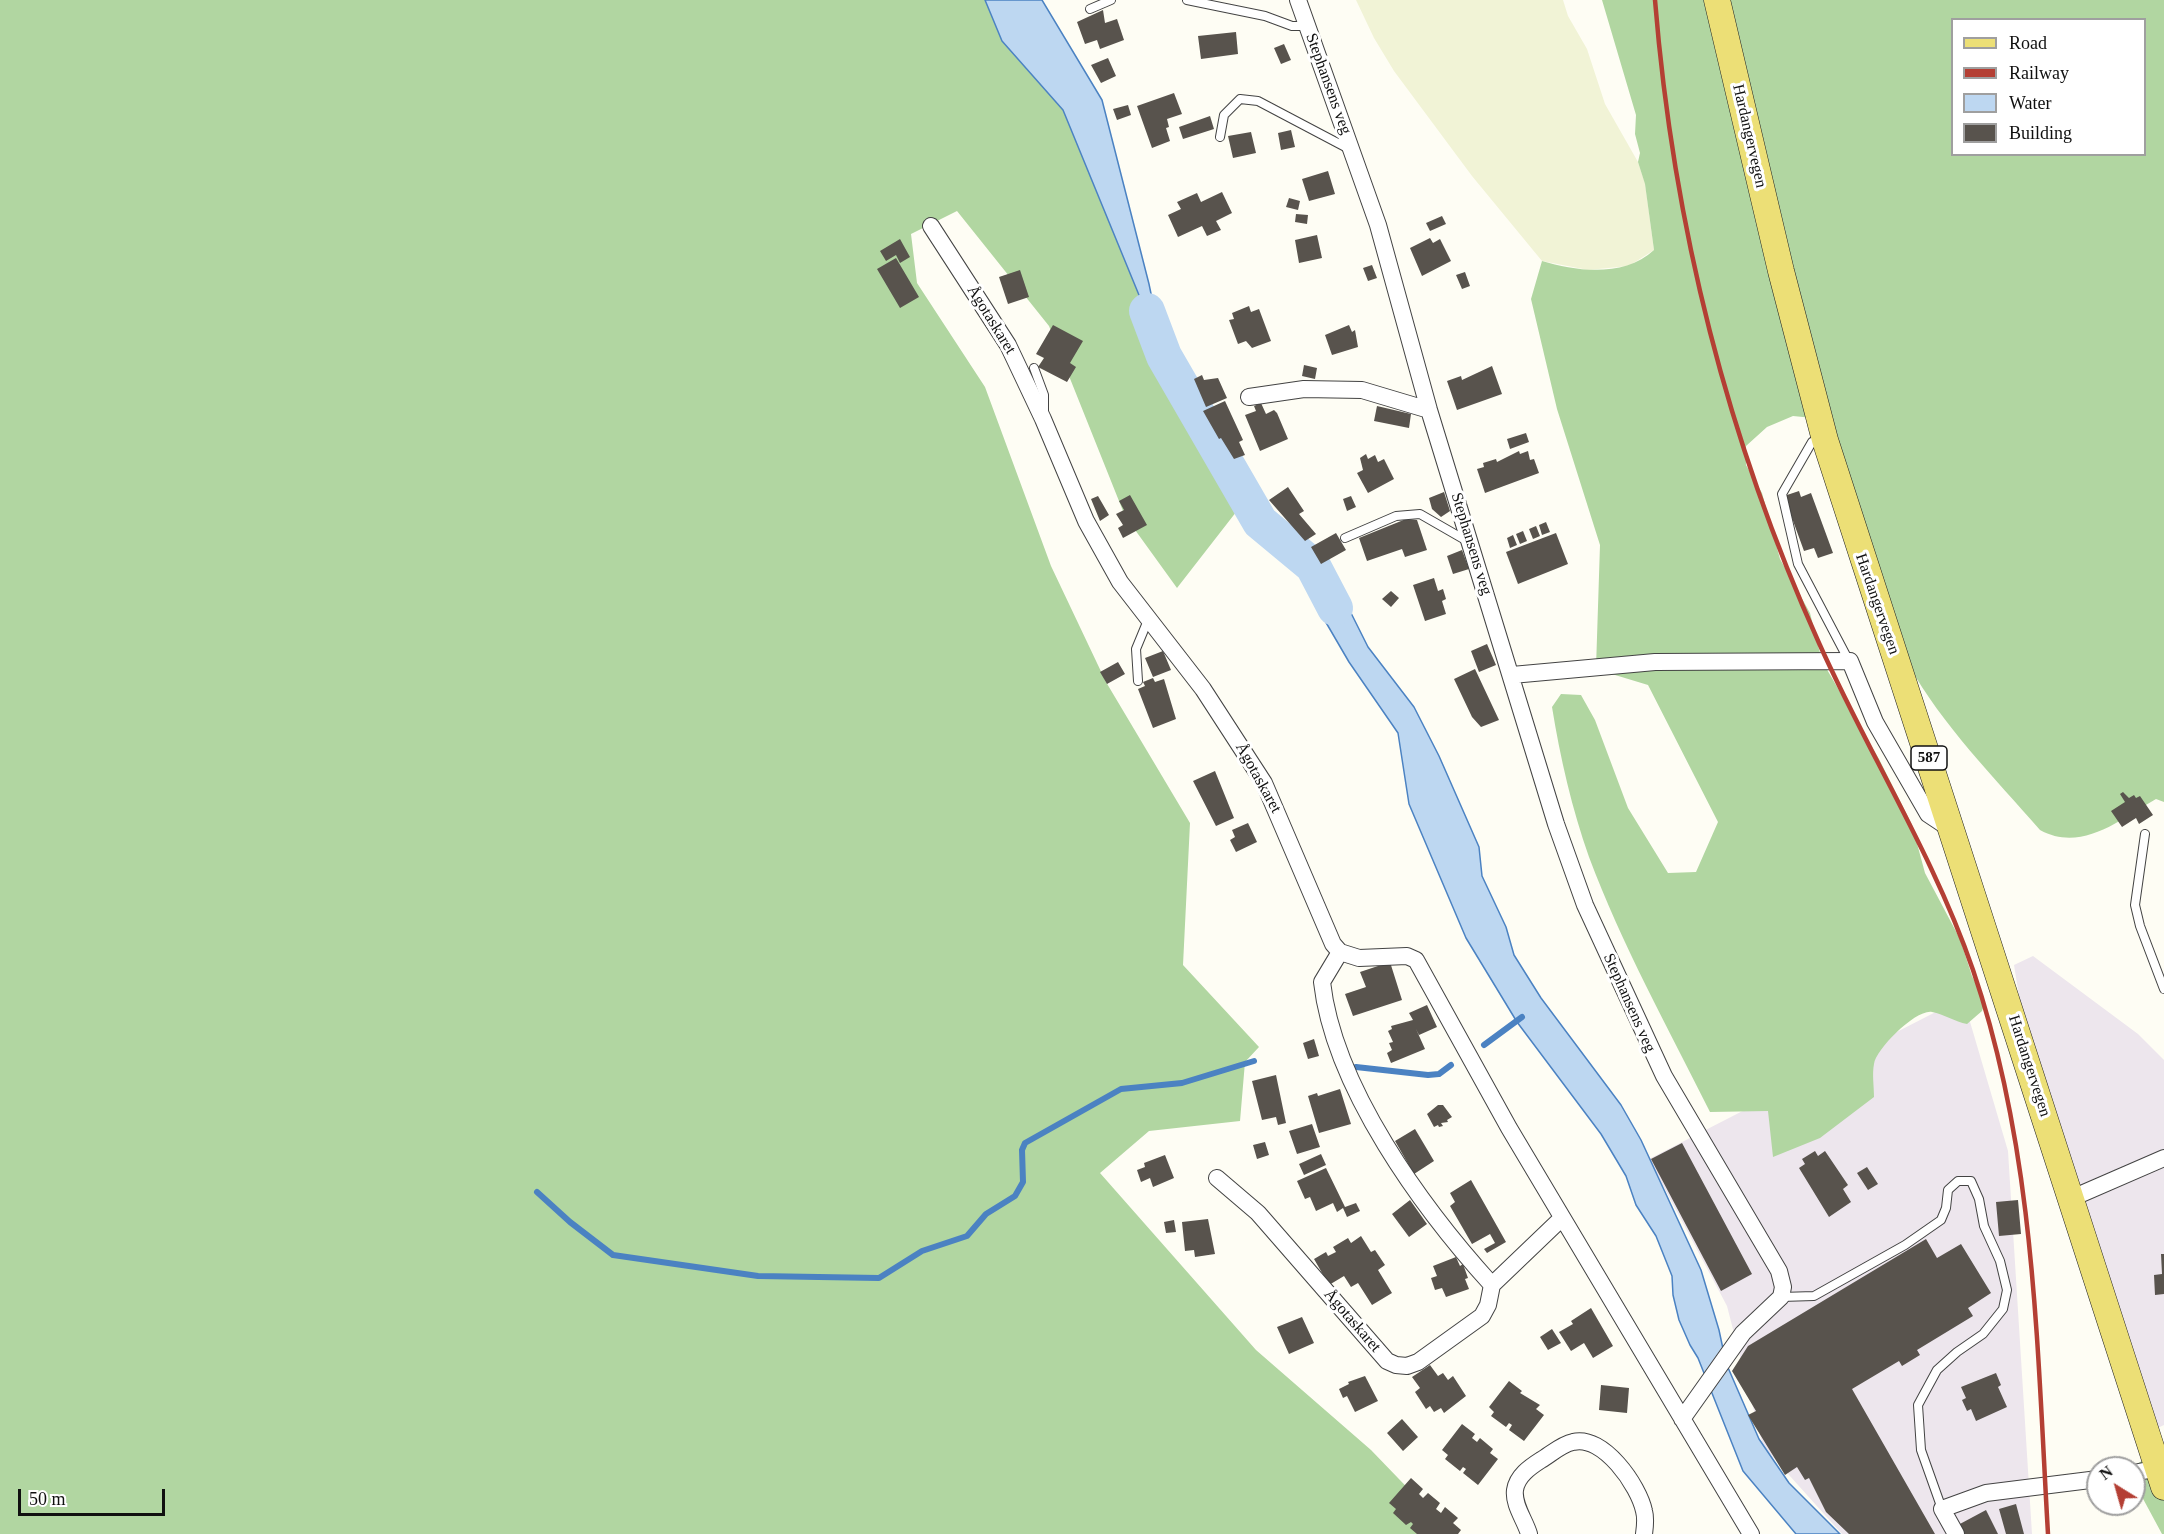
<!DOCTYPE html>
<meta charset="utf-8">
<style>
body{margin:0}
#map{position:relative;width:2164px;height:1534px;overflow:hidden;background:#fefdf4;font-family:Georgia,serif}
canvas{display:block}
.legend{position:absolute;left:1951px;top:18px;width:195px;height:138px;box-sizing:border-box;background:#fff;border:2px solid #9f9f9f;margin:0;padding:8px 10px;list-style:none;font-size:18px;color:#101010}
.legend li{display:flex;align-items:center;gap:12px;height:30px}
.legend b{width:30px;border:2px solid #9f9f9f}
.north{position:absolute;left:2086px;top:1456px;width:60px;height:60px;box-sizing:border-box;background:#fff;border:2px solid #9f9f9f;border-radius:50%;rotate:323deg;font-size:16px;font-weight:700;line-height:24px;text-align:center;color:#101010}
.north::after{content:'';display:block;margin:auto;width:21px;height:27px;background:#b43f34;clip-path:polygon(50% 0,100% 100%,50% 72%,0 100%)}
.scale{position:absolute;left:18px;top:1489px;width:147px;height:27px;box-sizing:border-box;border:3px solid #101010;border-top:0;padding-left:8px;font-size:18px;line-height:21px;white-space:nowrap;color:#101010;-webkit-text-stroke:4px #fff;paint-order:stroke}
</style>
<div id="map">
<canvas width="2164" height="1534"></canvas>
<ul class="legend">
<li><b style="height:8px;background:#ecdf76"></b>Road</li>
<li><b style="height:8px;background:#b43f34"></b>Railway</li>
<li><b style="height:16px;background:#bdd7f1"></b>Water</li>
<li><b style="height:16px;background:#58534d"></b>Building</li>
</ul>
<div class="north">N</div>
<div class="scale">50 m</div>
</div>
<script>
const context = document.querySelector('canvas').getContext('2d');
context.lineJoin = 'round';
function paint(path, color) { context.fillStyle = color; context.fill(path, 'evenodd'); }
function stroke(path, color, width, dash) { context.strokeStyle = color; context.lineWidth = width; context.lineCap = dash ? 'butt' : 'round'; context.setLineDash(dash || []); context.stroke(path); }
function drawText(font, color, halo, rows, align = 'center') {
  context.font = font + ' Georgia,serif'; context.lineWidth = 6; context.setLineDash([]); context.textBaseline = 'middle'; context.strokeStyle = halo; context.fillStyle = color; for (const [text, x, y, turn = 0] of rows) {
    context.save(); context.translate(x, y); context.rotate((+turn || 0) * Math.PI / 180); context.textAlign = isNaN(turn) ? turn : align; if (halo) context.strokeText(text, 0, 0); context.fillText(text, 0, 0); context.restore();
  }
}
const industrial = new Path2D(`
 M2033 956 2138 1034 2164 1060V1425L2147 1433 2032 1076 2014 965Z
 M1963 998 2008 1151 2032 1534H1842L1763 1446 1727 1306 1649 1159Z`);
const farmland = new Path2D(`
 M1356 0H1563L1568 16 1587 49 1605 104 1638 162 1645 183 1654 250 1629 266 1588 270 1542 261 1472 176 1394 71 1374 38Z`);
const forest = new Path2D(`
 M0 0H985L1002 41 1063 110 1164 356 1247 498 1177 588 1125 516 1049 326 957 211 911 234 917 283 985 387 1051 566 1106 682 1190 823 1183 965 1259 1047 1245 1062 1240 1121 1149 1131 1100 1173 1256 1350 1371 1450 1452 1534H0Z
 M1602 0H2164V802L2156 799C2121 819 2082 853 2040 830 1994 777 1943 726 1908 664L1813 418 1793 416 1767 427 1746 446V465L1762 493 1780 559 1810 613 1822 661 1879 759 1912 825 1925 873 1960 939 1972 976 1985 1002 1982 1011 1967 1024C1955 1022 1944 1014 1932 1012 1916 1009 1876 1049 1874 1064 1872 1074 1874 1086 1874 1097L1820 1138 1773 1157 1768 1111 1710 1112C1668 1028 1622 945 1589 857 1572 809 1560 757 1552 707L1561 694 1581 695 1595 720 1628 808 1668 873 1696 872 1718 822 1648 685 1592 668H1596L1600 545 1557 409 1531 299 1542 261C1578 272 1625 277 1654 250L1645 184 1638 162 1640 153 1635 134 1636 115ZM1952 20H2144V154H1952Z
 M2164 1448V1534H2162L2134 1482V1468H2130Z`);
const water = new Path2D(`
 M985 0H1042L1102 100 1149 284 1164 356 1063 110 1002 41Z
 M1313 566 1331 581 1345 601 1368 647 1414 707 1439 756 1479 847 1482 876 1506 927 1514 955 1541 998 1621 1105 1641 1140 1701 1270 1719 1330 1726 1363 1759 1439 1789 1483 1840 1534H1796L1743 1471 1698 1358 1690 1345 1679 1320 1673 1295 1672 1276 1656 1236 1636 1205 1626 1176 1601 1134 1517 1022 1466 938 1409 804 1398 733 1349 662 1310 595Z`);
const stream = new Path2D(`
 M1484 1045 1522 1017
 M1356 1067 1428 1075 1439 1074 1451 1065
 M537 1192 570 1222 613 1255 758 1276 879 1278 922 1251 967 1236 986 1214 1015 1196 1023 1182 1022 1150 1025 1143 1121 1089 1182 1083 1254 1061`);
const river = new Path2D(`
 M1147 311 1164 356 1260 522 1313 566 1335 608`);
const building = new Path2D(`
 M1103 10 1105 23 1117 19 1124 40 1100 49 1097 40 1085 44 1077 22Z
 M1236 32 1238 54 1201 59 1198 36Z
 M1284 44 1291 60 1281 64 1274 48Z
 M1108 58 1116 76 1101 83 1091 65Z
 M1174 93 1182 114 1167 119 1169 127 1166 128 1170 141 1152 148 1137 106Z
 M1128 105 1131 115 1117 120 1113 109Z
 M1210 116 1214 129 1183 139 1179 127Z
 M1291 130 1295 147 1281 150 1278 133Z
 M1251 132 1256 153 1233 158 1228 136Z
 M1328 171 1335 194 1309 201 1302 179Z
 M1222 192 1232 213 1216 221 1221 230 1207 236 1202 226 1178 237 1168 215 1181 209 1177 202 1197 193 1201 202Z
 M1289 198 1300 201 1298 210 1286 207Z
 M1296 214 1308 215 1307 224 1295 222Z
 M1442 216 1446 224 1430 231 1426 223Z
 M1317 235 1322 258 1299 263 1295 240Z
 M1430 238 1433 243 1440 239 1451 261 1422 276 1410 248Z
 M900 239 910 257 900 263 896 255 886 261 880 251Z
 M896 258 919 297 900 308 877 269Z
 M1372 265 1377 278 1368 281 1363 268Z
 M1020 270 1029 297 1008 304 999 277Z
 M1465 272 1470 286 1462 289 1456 275Z
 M1249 306 1251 312 1259 309 1271 341 1252 348 1246 341 1238 344 1229 320 1234 319 1232 313Z
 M1053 325 1083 341 1070 363 1076 367 1067 382 1038 367 1044 358 1036 354Z
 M1349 325 1352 332 1355 330 1358 347 1332 355 1325 335Z
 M1304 365 1317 368 1315 379 1302 376Z
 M1492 366 1502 394 1457 410 1447 381 1461 376 1462 380Z
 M1202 375 1204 380 1218 378 1227 398 1206 407 1194 379Z
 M1225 401 1243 440 1239 442 1245 455 1234 459 1221 438 1219 439 1203 411Z
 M1261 403 1266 414 1274 410 1277 413 1288 439 1260 451 1245 415 1256 411 1254 406Z
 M1377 406 1411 414 1409 428 1374 421Z
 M1526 433 1529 442 1510 449 1507 439Z
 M1519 451 1520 454 1528 451 1530 460 1534 459 1539 473 1485 493 1477 469 1484 467 1483 463 1496 459 1497 462Z
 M1366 454 1368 459 1375 455 1378 462 1384 459 1394 479 1368 493 1357 473 1363 470 1360 458Z
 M1288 487 1304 511 1299 514 1316 534 1305 541 1269 500Z
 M1799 491 1801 497 1811 493 1833 553 1818 558 1814 548 1804 551 1784 496Z
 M1444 492 1450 511 1441 517 1432 509 1429 498Z
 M1130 495 1147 525 1123 538 1118 528 1123 525 1116 514 1124 510 1119 501Z
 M1098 496 1109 515 1100 521 1091 499Z
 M1351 496 1356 507 1347 511 1343 499Z
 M1406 519 1417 520 1427 550 1405 557 1402 549 1367 561 1359 538Z
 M1546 522 1550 532 1542 535 1539 525Z
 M1536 526 1540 536 1533 539 1529 529Z
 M1523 531 1527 541 1520 544 1516 534Z
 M1336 533 1346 550 1321 564 1311 547Z
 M1556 533 1568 564 1518 584 1506 552Z
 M1513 535 1517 545 1510 548 1507 538Z
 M1462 550 1469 569 1453 574 1447 556Z
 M1434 578 1438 591 1443 589 1446 599 1442 601 1446 614 1425 621 1413 585Z
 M1391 591 1399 598 1391 607 1382 599Z
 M1487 644 1496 665 1479 672 1471 651Z
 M1163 651 1171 670 1153 677 1145 658Z
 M1118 662 1125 674 1107 684 1100 672Z
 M1475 669 1499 720 1481 727 1472 717 1454 679Z
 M1153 678 1155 682 1164 679 1176 719 1153 728 1138 689 1145 686 1143 682Z
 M1215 771 1234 818 1216 826 1193 781Z
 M2123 792 2129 798 2134 795 2136 798 2140 796 2153 815 2139 824 2136 818 2122 827 2111 811 2125 802 2120 794Z
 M1248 823 1257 842 1236 852 1230 840 1235 837 1232 830Z
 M1390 962 1402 1000 1353 1016 1345 994 1366 987 1360 972Z
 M1427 1005 1437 1027 1419 1035 1416 1029 1425 1049 1391 1063 1387 1053 1392 1050 1389 1043 1393 1042 1388 1031 1392 1029 1391 1026 1413 1020 1409 1013Z
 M1314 1039 1319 1056 1308 1059 1303 1043Z
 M1276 1075 1286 1123 1278 1125 1276 1117 1262 1120 1252 1081Z
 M1340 1089 1351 1124 1319 1133 1308 1096 1317 1093 1318 1096Z
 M1438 1105H1443L1452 1117 1447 1120 1448 1122 1441 1123 1443 1126 1439 1127 1438 1125 1434 1127 1427 1114Z
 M1312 1124 1320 1147 1297 1154 1289 1131Z
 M1415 1129 1434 1161 1414 1174 1395 1141Z
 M1265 1142 1269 1155 1257 1159 1253 1145Z
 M1682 1143 1752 1274 1721 1291 1651 1159Z
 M1815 1151 1818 1156 1825 1151 1848 1185 1843 1189 1851 1202 1829 1217 1799 1168 1805 1164 1802 1159Z
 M1321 1154 1326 1165 1304 1175 1299 1164Z
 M1165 1155 1174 1178 1153 1187 1150 1178 1141 1182 1137 1170 1145 1167 1144 1163Z
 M1867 1167 1878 1184 1868 1190 1857 1173Z
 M1326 1168 1345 1207 1356 1203 1360 1211 1347 1217 1343 1208 1337 1212 1333 1203 1316 1211 1310 1197 1305 1199 1297 1181Z
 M1471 1180 1506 1242 1487 1253 1484 1249 1495 1243 1490 1234 1472 1244 1450 1206 1455 1202 1450 1193Z
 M1410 1200 1427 1224 1409 1237 1392 1214Z
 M2018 1200 2021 1234 1999 1236 1996 1202Z
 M1208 1219 1215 1254 1195 1257 1194 1250 1185 1251 1182 1222Z
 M1174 1220 1176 1232 1166 1233 1164 1222Z
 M1361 1236 1371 1252 1375 1250 1385 1265 1378 1270 1392 1293 1372 1305 1358 1283 1351 1287 1344 1276 1329 1285 1314 1259 1326 1252 1328 1256 1336 1252 1333 1247 1348 1238 1351 1243Z
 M1926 1239 1937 1258 1961 1244 1991 1293 1968 1308 1973 1316 1917 1350 1920 1355 1902 1366 1899 1361 1852 1389 1935 1534H1849L1826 1512 1809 1478 1805 1480 1797 1467 1785 1475 1748 1415 1756 1411 1732 1371 1748 1346Z
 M2161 1254H2164V1294L2155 1295 2154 1275 2162 1274Z
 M1456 1257 1460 1266 1463 1264 1468 1278 1465 1279 1469 1289 1446 1297 1442 1288 1435 1290 1431 1278 1437 1276 1433 1266Z
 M1591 1308 1613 1346 1593 1358 1584 1343 1571 1351 1559 1332 1573 1324 1571 1321Z
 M1302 1317 1314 1343 1289 1354 1277 1327Z
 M1552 1329 1561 1343 1548 1350 1540 1337Z
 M1430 1365 1438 1376 1443 1373 1448 1380 1453 1376 1466 1396 1444 1413 1441 1408 1434 1412 1430 1406 1426 1409 1415 1392 1420 1388 1412 1377Z
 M1996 1373 2001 1385 1998 1387 2007 1407 1976 1421 1971 1409 1967 1411 1962 1400 1966 1398 1961 1387Z
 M1365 1376 1378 1401 1355 1412 1347 1396 1343 1398 1339 1389 1349 1384 1348 1382Z
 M1509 1381 1522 1391 1520 1393 1540 1405 1536 1409 1544 1415 1524 1441 1509 1430 1512 1425 1509 1423 1506 1427 1491 1416 1494 1412 1489 1407Z
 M1601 1385 1629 1388 1627 1413 1599 1410Z
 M1402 1419 1418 1437 1403 1451 1387 1433Z
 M1462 1424 1475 1434 1472 1438 1477 1442 1480 1438 1493 1449 1490 1453 1498 1459 1478 1485 1463 1473 1466 1469 1463 1467 1460 1471 1445 1459 1448 1455 1442 1450Z
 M1411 1478 1423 1489 1419 1494 1423 1498 1428 1493 1440 1503 1436 1509 1441 1513 1445 1507 1458 1518 1453 1523 1461 1530 1458 1534H1417L1410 1528 1413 1524 1411 1522 1406 1525 1393 1513 1396 1509 1389 1503Z
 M2016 1504 2024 1534H2006L1999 1509Z
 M1986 1510 1998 1534H1963L1958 1525Z`);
const lane = new Path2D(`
 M1187 0 1265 16 1292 26H1307
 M1090 9 1111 0
 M1220 137 1224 115 1240 99 1258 101 1351 150
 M1034 368 1044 395V415
 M1821 440 1812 442 1782 494 1798 564 1849 661
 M1345 538 1396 516 1420 514 1467 541
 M1138 681 1136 649 1148 620
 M2145 834 2135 905 2140 926 2164 989
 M1781 1297 1814 1296 1905 1245 1941 1220 1946 1208 1948 1190 1958 1181H1971L1979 1199 1984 1226 2000 1261 2007 1290 2003 1309 1983 1334 1957 1352 1937 1370 1918 1405 1921 1450 1942 1509`);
const street = new Path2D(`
 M1298 0 1378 225 1429 410 1556 824 1585 905 1664 1076 1779 1271 1783 1287 1781 1297 1743 1333 1682 1419
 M931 226 1008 345 1043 419 1086 521 1120 582 1203 689 1264 783 1333 944 1340 952 1359 958 1407 956 1416 960 1509 1128 1751 1534
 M1249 397 1304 389 1362 390 1429 410
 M1512 675 1655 662 1850 661 1875 722 1928 814 1952 830
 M1340 952 1322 982C1334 1088 1423 1209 1492 1285
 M1217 1178 1258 1213 1387 1361 1396 1365 1407 1366 1418 1362 1482 1316 1488 1305 1492 1285 1562 1218
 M2072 1198 2164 1158
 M2134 1473 2158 1468
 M1529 1534C1525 1520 1513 1505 1515 1490 1517 1476 1530 1467 1541 1460 1551 1454 1562 1444 1573 1442 1603 1434 1639 1486 1644 1511 1646 1518 1645 1527 1644 1534
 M1956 1534 1942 1509 1986 1493 2098 1479`);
const primary = new Path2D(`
 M1717 0 1781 271 1825 440 2164 1487`);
const rail = new Path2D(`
 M1655 0C1673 223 1727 439 1819 643 1868 753 1934 856 1973 970 2035 1152 2037 1345 2048 1534`);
const shields = [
 [1929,758,36]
];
const shieldNames = [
 ["587",1929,758]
];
const streetNames = [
 ["Stephansens veg",1328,84,70],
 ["Hardangervegen",1749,136,77],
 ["Ågotaskaret",991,320,58],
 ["Stephansens veg",1471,544,73],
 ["Hardangervegen",1877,604,71],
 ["Ågotaskaret",1258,778,61],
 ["Stephansens veg",1629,1003,66],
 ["Hardangervegen",2029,1066,72],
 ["Ågotaskaret",1352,1321,49]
];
paint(industrial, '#ede6ed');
paint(farmland, '#f1f3d6');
paint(forest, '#b1d6a1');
paint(water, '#bdd7f1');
stroke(water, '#4b82c2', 1.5);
stroke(stream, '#4b82c2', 6);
stroke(river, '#bdd7f1', 36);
paint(building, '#58534d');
stroke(lane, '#434343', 10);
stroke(street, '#434343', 18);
stroke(primary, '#212121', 27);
stroke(lane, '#fff', 8);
stroke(street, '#fff', 16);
stroke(primary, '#ecdf76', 26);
stroke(rail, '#b43f34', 4.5);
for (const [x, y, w] of shields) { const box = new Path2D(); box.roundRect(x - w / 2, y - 12, w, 24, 4.5); context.fillStyle = '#fff'; context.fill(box); stroke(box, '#101010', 1.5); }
drawText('bold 15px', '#101010', null, shieldNames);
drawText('16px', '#101010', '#fff', streetNames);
</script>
